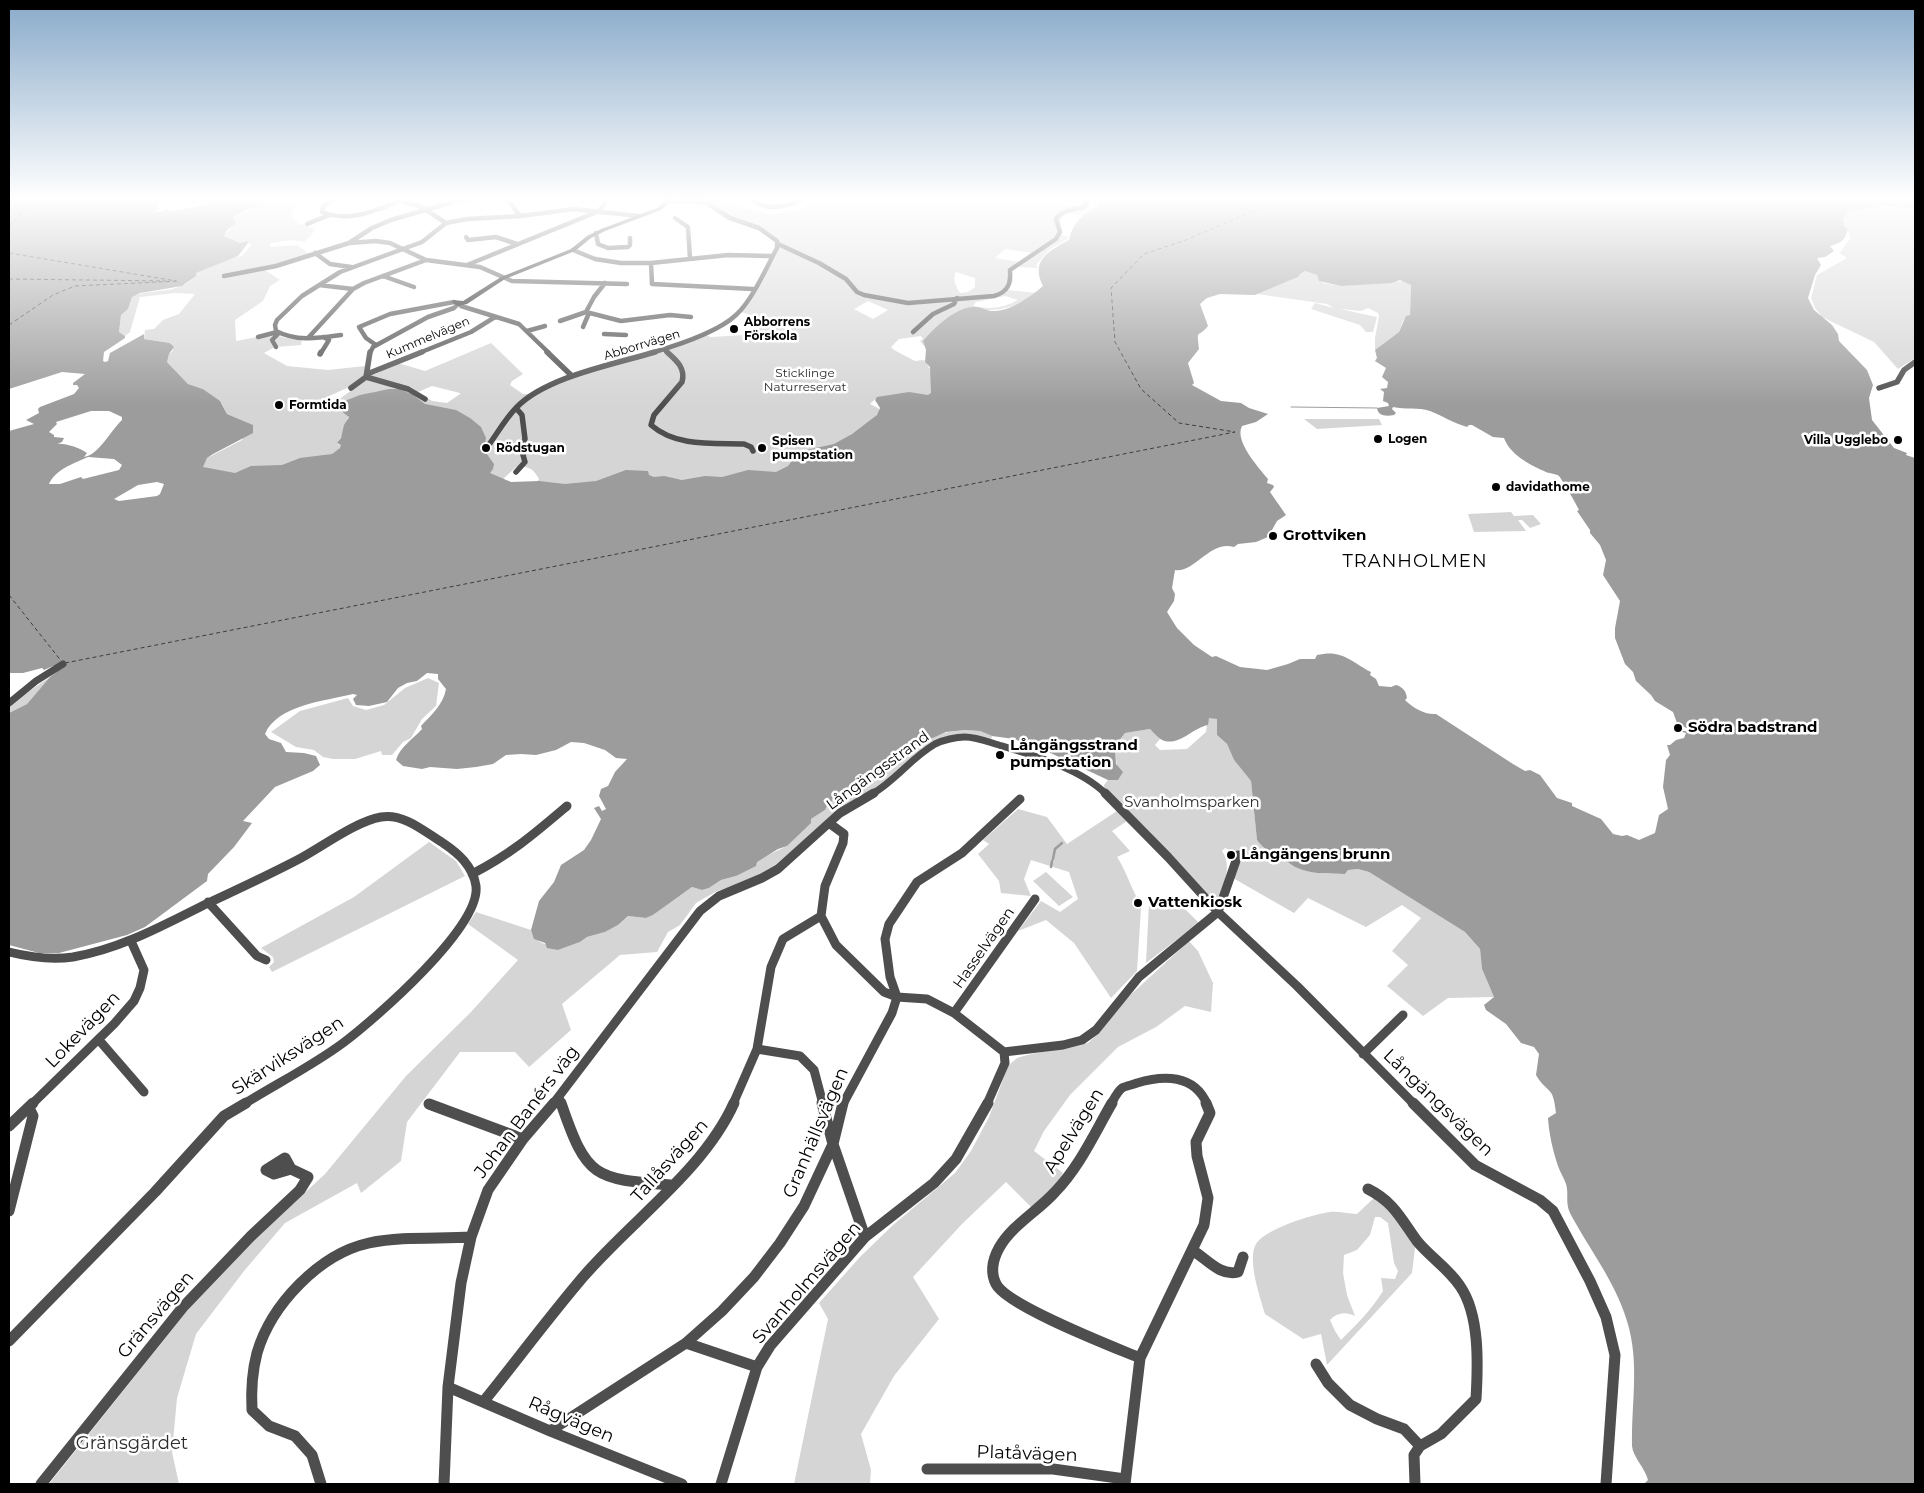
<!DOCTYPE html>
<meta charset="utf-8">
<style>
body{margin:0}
#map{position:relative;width:1924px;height:1493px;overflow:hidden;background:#fff;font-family:Montserrat,sans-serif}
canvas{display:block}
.frame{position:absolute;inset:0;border:10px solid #000;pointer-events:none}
</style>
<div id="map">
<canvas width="1924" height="1493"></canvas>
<div class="frame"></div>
</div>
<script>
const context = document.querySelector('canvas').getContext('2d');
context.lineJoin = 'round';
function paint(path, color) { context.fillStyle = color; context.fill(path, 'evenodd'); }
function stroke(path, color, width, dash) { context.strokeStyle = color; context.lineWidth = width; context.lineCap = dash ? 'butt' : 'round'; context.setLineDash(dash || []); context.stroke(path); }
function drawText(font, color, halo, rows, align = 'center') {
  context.font = font + ' Montserrat,sans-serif'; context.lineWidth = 5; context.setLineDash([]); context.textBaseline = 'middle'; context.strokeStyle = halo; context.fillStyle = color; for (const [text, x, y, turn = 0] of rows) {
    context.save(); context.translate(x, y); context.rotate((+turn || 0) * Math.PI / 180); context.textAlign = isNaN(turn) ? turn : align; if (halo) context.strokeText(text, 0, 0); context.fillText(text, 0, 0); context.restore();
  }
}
const green = new Path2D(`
 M274 197H307L298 203 291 214 298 223 314 229V232L304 242 292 240 271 243 270 247 297 245 312 256 265 270 280 280 270 286 263 301 235 320 236 341 273 334 285 338 302 339 301 345 275 347 264 353 287 366 328 370 365 366 375 374 398 363 425 371 491 343 523 374 512 381 510 385 523 394H531L557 383 608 366 678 347 705 335 711 337 746 335 765 320 741 312 780 244C771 227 748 224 732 218 724 214 716 208 708 203L735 197 736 204C761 219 800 216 823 197H1066L1064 198 1063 205 1078 204 1071 208 1083 204 1082 198 1079 197H1094L1097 203 1080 215 1061 213 1060 235 1068 236V239L1050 249 1036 265 1038 268 1018 267 1012 270 1013 282 1008 290 1037 293C1020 306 997 313 975 309L924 346 920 341 923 339 921 336 899 339 891 347 894 350 915 361 924 360 934 375 931 382 932 395 875 399 870 404 878 408 880 411 874 419 839 443 797 458 787 468 772 474 744 473 738 476 684 480 653 478 645 472H623L591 483 565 485 537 482 539 479C533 468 528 466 516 467L501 481 489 473 426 405C421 403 418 399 413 395 403 388 385 391 373 392 366 399 353 407 349 415 345 424 343 437 337 444L341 445V448L332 454 284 466 236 475 201 468 207 458 242 440 248 423 227 414 222 404 203 389 188 384 167 362 169 354 173 351 171 343 144 339 145 330 154 329 163 320 179 314 195 294 175 293 140 297 130 332 125 336 119 332 121 315 128 309 132 297 135 295C154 289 186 294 196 273L227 259 242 256 252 244 240 243 224 236 235 223 233 219 235 217 270 201ZM1005 249 1033 253 1020 262 995 258ZM956 272 975 278V287L968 292 960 293C956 287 952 279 956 272ZM1005 296 1018 300C1004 308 989 310 973 306L976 302ZM868 301 888 310 873 319 854 309ZM432 386 460 393V394L447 403 432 401 418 392ZM347 388 352 390 335 402 315 407 311 404Z
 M1877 207 1915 210V358L1898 369 1874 342 1822 317 1815 308 1811 298 1817 275 1847 258 1840 253 1850 238 1848 229 1844 226 1846 214 1850 211Z
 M1305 271 1317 275 1318 278 1323 283 1341 286 1405 281 1411 285 1410 315 1403 321 1399 332 1375 350V338L1379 316 1378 313 1368 308 1361 311 1340 309 1377 317 1373 332H1366L1360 325 1311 309 1315 303 1334 308 1327 304 1257 294 1298 277 1299 274Z
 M1304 419H1379L1382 425 1317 429Z
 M1511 512 1514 516 1533 515 1541 524 1530 528 1522 520H1518L1526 531 1474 532 1468 514Z
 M50 677 27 704 9 713V705Z
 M428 678 439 683 436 706 422 719 411 738 403 742 392 755H382L381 751 355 759H333L323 757 314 750 296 747 271 732 300 711 348 698 353 706 366 710 384 705 405 688Z
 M1211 717 1217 719V735L1227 744 1234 760 1251 781 1257 840C1265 851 1267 850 1279 855 1284 858 1289 864 1295 867 1311 875 1328 873 1345 874L1348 870 1358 869 1369 872 1465 932 1480 949 1482 969 1494 997 1448 998 1423 1016 1387 986 1408 965 1392 951 1421 918 1402 905 1366 927 1308 898 1294 913 1233 878 1234 868 1246 857 1225 848 1222 851C1233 867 1223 885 1218 902L1213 901 1104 791V785L1108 780H1118L1115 746 1125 733 1150 729 1160 739 1155 745 1160 750 1187 749 1206 732 1208 718Z
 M965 730 980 731 992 736 991 740H940L777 867 738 885 717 891 696 903 680 925 668 932 657 952 620 955 562 1004 571 1030 529 1067 515 1052H460L407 1122 401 1161 361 1193 357 1183 285 1223 244 1271 196 1334 177 1398 172 1452 179 1484H49L214 1277 325 1174 406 1076 471 1012 518 960 468 924 476 912 531 930C536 944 545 943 558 950L580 942 587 937 605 932 618 925 628 916 646 918 653 915 692 887 702 890 709 888 721 880 736 876 762 858 787 846 811 819 825 810 829 802C847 793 868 787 885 775 919 751 917 734 965 730Z
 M1018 809 1047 817 1067 844 1117 811 1127 821 1112 831 1130 851 1117 857C1125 869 1129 882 1136 896L1133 899 1134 905 1141 908 1137 971 1111 998 1074 943 1046 920 1018 931 1041 901 1060 912 1078 899 1069 872 1031 860 1024 879 1031 896 1001 893 999 881 978 854 989 844 983 840Z
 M429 842 456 861 465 876 272 972 269 967 274 962 273 957 261 948 354 897Z
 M1046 872 1073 897 1059 906 1033 881Z
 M1177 901 1199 923 1146 963 1149 903Z
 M1189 941 1198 951 1213 983 1211 1012 1185 1006 1156 1027 1118 1047 1070 1095 1044 1131 1034 1151 1063 1173 1054 1188 1031 1207 1006 1182 962 1224 913 1277 939 1319 894 1376 861 1434 871 1470 870 1484H794L828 1319 819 1303 860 1257 893 1225 955 1173 971 1151 989 1117 1008 1066 1017 1058 1027 1055 1088 1043 1099 1033 1125 1000Z
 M1376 1196 1416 1240 1412 1273 1327 1365 1321 1334 1303 1339 1265 1314C1260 1297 1248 1263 1255 1246 1261 1230 1313 1214 1330 1212 1338 1211 1348 1214 1357 1214ZM1375 1217H1380L1388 1223 1394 1263 1398 1271 1395 1279 1381 1278 1383 1291C1371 1310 1357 1324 1341 1340L1335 1331 1330 1320C1338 1312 1346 1312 1355 1316L1347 1295 1343 1273 1344 1255 1357 1250 1370 1235Z`);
const water = new Path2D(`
 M9 197H163L156 206 160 209 153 212H161L167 209 170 211 197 207 224 197H274C263 208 245 208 233 218L236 223 227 230 224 236 240 243 247 241 248 243 238 256 196 273V276L182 286 140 293 132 297 128 309 121 315 119 332 125 336V338L104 352 103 361 105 362 108 361 110 353 144 334V339L170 343 174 347 169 354 167 362 188 384 203 389 220 401 227 414 253 425V433L213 454 207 458 203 467 235 473 251 466 282 465 300 458 332 454 340 448 341 445 337 443 341 438 344 425 349 417 340 410 342 402 360 395 389 389H399L412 394 425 404 456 410 470 418 481 427 486 438 484 450 494 464 493 469 490 473 511 482 539 481 565 484 596 481 626 470 648 471 649 475 654 477 664 476 682 480 705 476 722 477 748 470 776 472 788 466 797 454 802 451 834 444 852 434 877 415 880 408 875 400 877 397 909 392 928 395 931 393 930 367 925 362 926 350 923 341C933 329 955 308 972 307 979 306 985 310 991 311 1010 312 1030 297 1043 286 1030 260 1049 251 1069 240 1072 223 1084 213 1098 205L1097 197H1915V209L1883 206 1850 211 1846 214 1847 216 1844 218V226L1848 229C1844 242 1842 242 1830 246L1834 251 1825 257 1817 258 1821 265 1815 275 1808 298 1814 310 1832 325 1838 334 1839 341 1867 370 1873 385 1869 398 1872 420 1894 448 1907 453 1906 455 1915 458V1484H1644L1648 1480C1645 1468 1633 1457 1632 1446 1631 1403 1640 1363 1627 1321 1615 1281 1589 1249 1570 1213 1565 1203 1569 1193 1566 1184 1564 1178 1560 1172 1558 1166 1553 1151 1549 1134 1548 1118L1556 1113C1553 1084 1548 1095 1536 1075L1539 1054 1534 1047 1521 1043 1506 1024 1486 1010 1484 1005 1494 997 1482 969 1480 949 1465 932 1369 872 1358 869 1348 870 1345 874C1328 873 1311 875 1295 867 1289 864 1284 858 1279 855 1268 850 1265 851 1257 840L1251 781 1234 760 1227 744 1217 735V719L1209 718 1208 725C1192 728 1179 747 1162 740 1158 738 1154 733 1150 729L1125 733 1115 746 1116 764 1123 772 1118 780H1108L1044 750 1014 739 992 736 980 731 965 730 946 732 919 744 885 775 846 796 829 802 825 810 811 819V823L787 846 778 849 757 862 756 866 736 876 721 880 709 888 702 890 692 887 653 915 646 918 628 916 618 925 605 932 587 937 580 942 558 950 547 948 545 943 534 939 531 930 539 901 554 882 561 865 584 850 591 840 601 819 594 808 599 806 602 811 606 809 599 796 601 789 608 786 615 772 627 759 616 758 605 750 584 743 571 742 556 750 536 755 521 754 506 755 493 764 476 767 457 769 430 767 422 769 403 766 396 760C400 747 413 739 422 729L421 726C432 714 443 705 446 689L438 679V674L427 673 417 681 407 683 398 688 387 702 369 706 356 705 353 699 357 695 353 694C325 701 277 705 265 734L269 739 281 743 286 752 304 753 316 756 320 765 313 771 275 787 243 821 252 823 234 847 208 874 207 881 145 927 127 935 59 953H39L9 945V713L27 704 50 677 59 670 53 666 44 670 42 668 23 673H9V431L34 424 26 420 39 413 38 409 40 407 74 394 79 388 77 385H73V383L85 374 62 372 9 389ZM1305 271 1317 275 1319 281 1341 286 1392 283 1400 280 1411 285 1410 315 1406 316 1399 332 1375 350 1377 358 1375 361 1386 368 1382 377 1388 382 1387 388 1380 389 1384 392 1383 401 1388 403 1389 406 1377 408C1378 417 1387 416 1394 415L1396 413 1392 409 1393 407C1405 410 1418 407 1430 411 1443 416 1453 423 1467 427L1469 425H1472L1493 437 1504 438C1510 454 1528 464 1544 471 1549 474 1555 473 1559 476 1561 478 1577 505 1579 510L1577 511 1590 530V533L1600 545 1606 560 1603 575 1620 601 1615 628V638L1625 664 1633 672 1636 681 1651 695 1655 701 1673 712 1677 723 1692 731H1679L1686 733 1684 738 1676 740 1670 745H1667L1670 755 1666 760 1663 787 1668 809 1659 815 1655 833 1639 840 1627 835 1622 836 1613 834 1601 819 1572 806V803L1557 798 1540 775 1530 770 1525 771 1513 764 1436 714C1425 715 1413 708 1405 700L1407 698C1406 691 1403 687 1396 685L1391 687 1379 686 1376 679 1370 675 1371 672C1350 661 1342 649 1317 655L1315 659H1300L1288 664 1267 670 1240 667 1216 656 1212 657 1194 645 1177 628 1167 612 1174 601 1175 594 1172 588 1175 570C1195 573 1210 540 1234 547L1238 544 1256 542 1268 537 1277 521 1286 515 1270 492 1274 487 1273 485 1267 483 1268 479C1259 468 1234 441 1242 426L1256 422 1268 414 1249 408 1241 403 1221 401 1192 385 1194 383 1188 363 1199 349C1197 326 1197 340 1208 326L1200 304 1207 298 1220 294 1255 295 1298 277 1300 274ZM91 411H109L122 417V420C111 430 99 455 84 457L87 453C80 448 65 443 57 444L62 442 64 438 54 437V435L49 432 57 424 56 422ZM88 457 114 459 122 465 119 470 83 479 81 477 60 484H49C56 469 73 464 88 457ZM157 482 164 484 160 494 157 496 119 501 114 499 138 485Z`);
const streamFar1 = new Path2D(`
 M1291 407 1377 408`);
const stream = new Path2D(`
 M1053 859 1055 849 1062 843
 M1051 867 1052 861`);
const ferry = new Path2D(`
 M9 226 38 197
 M9 253 176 281
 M9 279 166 281
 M9 325 53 295 75 286 179 281
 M9 595 62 662
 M65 663 1235 432 1179 423 1141 389 1115 342 1111 288 1144 254 1186 240 1286 197`);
const streetFar4 = new Path2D(`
 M184 197 190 199 204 197
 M339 197 323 206 322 212C352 224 381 208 409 197
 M506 197 520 216
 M750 197C764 213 789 207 805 197
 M399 201 420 206 446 223
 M705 202 726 197
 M675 218 688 227 690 258
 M307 224 329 215
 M596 233 598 244 608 248 628 247 630 245V238
 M466 237 468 240 496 237 517 244
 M349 243 376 241 390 243 426 260 480 267 512 281 627 284
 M778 244 819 263 846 279 857 292 864 295 908 303 994 296C1008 292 1011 284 1010 270L1056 239 1060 232 1056 219C1063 209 1073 210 1084 207L1087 203V197
 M573 250 595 259 621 263H651L728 255 771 256
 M315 253 330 264 351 267
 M651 263 652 284 753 289
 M467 265 599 211 609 197
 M224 276 276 266 349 243 372 228 391 220 456 201 481 197
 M383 276 414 287
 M605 283 594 297 586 312 621 321 670 315 691 317
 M319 285 353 289
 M461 304V306L519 324 549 353
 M560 321 586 312
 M583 327 589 313
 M527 331 545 326
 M913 332 933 314 954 304 957 298
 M604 334 626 335
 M341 335C319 338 297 342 276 331L275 325 277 320 302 296 340 272 422 242 446 223 467 219 520 216 574 209 639 216
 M258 337 277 332
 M308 338 353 289 364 283 426 260
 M376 345 366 338 359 327 390 314 454 302
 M276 347 272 340 279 333
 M665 350 668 353
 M321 353 329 340 323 337
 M370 353 373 347 428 317 454 308 458 304
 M419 353 471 332 495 317
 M651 353C675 346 718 332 736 315 753 299 766 268 777 248V241L759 228 730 218 705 202 666 201`);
const streetFar3 = new Path2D(`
 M547 352 572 376
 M667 352C676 360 686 368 682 382L654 415 651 425C676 447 713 443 744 444L751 447 753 451
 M320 354 321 352
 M367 374 422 352
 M366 377 370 352
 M351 388 366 377 408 389 425 399
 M1879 388 1897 382 1904 370 1915 362
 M516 408 522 415 525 439 521 448 525 462 516 472
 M488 446C497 434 505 419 516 408 545 377 615 364 655 352`);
const streetFar2 = new Path2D(`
 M9 703 36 681 63 664
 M872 794C895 781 911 758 935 744 943 740 956 737 965 737 977 737 991 743 1002 746 1036 756 1081 769 1106 794`);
const streetFar1 = new Path2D(`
 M1105 793 1168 857 1218 912 1297 986 1414 1104
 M829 823 844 834 843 843 825 886 821 916 836 945 884 992 897 997 927 999 954 1013 1004 1052
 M472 874C511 854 534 834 567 806
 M208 902 257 956 266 960
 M9 952C29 957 52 960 73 957 120 949 162 926 204 905 236 890 269 875 301 858 323 846 357 821 381 817 404 813 425 832 443 843 458 853 473 866 476 886 481 927 375 1019 343 1043 312 1066 276 1084 244 1104
 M954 1013 1035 899
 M99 1040 144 1092
 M757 1049 800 1056 814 1070 823 1104
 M1363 1054 1403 1015
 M559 1097 561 1104
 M32 1104 114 1024 134 1001 140 988 144 970 131 941
 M553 1104 700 911 719 896 762 878 778 869 840 813 874 793
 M733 1104 757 1049 771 967 783 939 821 916
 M843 1104 892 1013 897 997 890 977 885 939 889 924 917 882 962 853 1020 799
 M987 1104 1005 1063 1004 1052 1063 1045 1082 1040 1096 1030 1139 977 1218 912 1238 855
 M1111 1104C1114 1099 1117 1092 1122 1088 1126 1086 1132 1085 1137 1083 1163 1075 1194 1074 1207 1104`);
const street = new Path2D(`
 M561 1103C587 1179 594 1179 672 1185
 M822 1103 833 1144 865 1237
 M1112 1103C1094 1134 1080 1166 1055 1192 1038 1211 1012 1225 999 1248 993 1259 990 1272 996 1284 1007 1306 1114 1347 1140 1358
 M1413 1103 1475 1165 1540 1200 1553 1211 1590 1281 1606 1317 1615 1355 1606 1484
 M429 1104 523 1139
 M9 1126 33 1103
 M285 1158 291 1169 274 1174 266 1170Z
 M1368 1189C1394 1202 1401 1219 1417 1241 1430 1257 1449 1269 1460 1286 1480 1315 1478 1365 1476 1399L1441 1434 1420 1446 1414 1455 1415 1484
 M9 1211 33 1116 29 1108
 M1192 1250C1206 1258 1220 1277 1238 1272L1243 1257
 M9 1341 155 1192 224 1116 246 1103
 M686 1343 757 1367
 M1140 1358 1204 1225 1208 1198 1197 1156 1196 1142 1210 1113 1206 1103
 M1316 1364 1328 1383 1350 1405 1377 1419 1404 1429 1420 1446
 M448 1387 550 1431 682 1484
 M484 1401C517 1360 549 1317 583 1277 631 1221 704 1170 734 1103
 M550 1431 686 1343 722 1311 754 1277 780 1243 804 1206 833 1144 843 1103
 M927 1469H1053L1125 1479
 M41 1484 183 1307 251 1236 300 1190 308 1177 291 1169
 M321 1484 312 1455 295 1436 269 1426 252 1410C251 1391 252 1372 257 1353 271 1305 319 1254 369 1243 402 1236 438 1239 471 1237
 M444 1484 448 1387 461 1283 471 1237 488 1190 523 1139 554 1103
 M721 1484 757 1367 770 1346 865 1237 934 1183 956 1159 988 1103
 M1125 1484 1140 1358`);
const secondary = new Path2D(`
 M662 197H668L669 203 661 210 605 231 591 238 575 251 505 279 467 304 458 306 451 302 454 300 463 301 501 277 571 249 587 236 601 229 657 208 663 203Z`);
const markers = [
 [734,329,5,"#000"],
 [279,405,5,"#000"],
 [1378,439,5,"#000"],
 [1898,440,5,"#000"],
 [486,448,5,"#000"],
 [762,448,5,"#000"],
 [1496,487,5,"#000"],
 [1273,536,5,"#000"],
 [1678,728,5,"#000"],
 [1000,755,5,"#000"],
 [1231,855,5,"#000"],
 [1138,903,5,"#000"]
];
const farPoinames = [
 ["Abborrens",744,322],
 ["Förskola",744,336],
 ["Formtida",289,405],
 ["Logen",1388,439],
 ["Villa Ugglebo",1888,440,"right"],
 ["Spisen",772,441],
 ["pumpstation",772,455],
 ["Rödstugan",496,448],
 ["davidathome",1506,487]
];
const farStreetnames = [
 ["Kummelvägen",428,338,-23],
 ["Abborrvägen",642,345,-17]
];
const farParknames = [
 ["Sticklinge",805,373],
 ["Naturreservat",805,387]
];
const poiNames = [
 ["Grottviken",1283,536],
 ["Södra badstrand",1688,728],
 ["Långängsstrand",1010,746],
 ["pumpstation",1010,763],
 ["Långängens brunn",1241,855],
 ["Vattenkiosk",1148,903]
];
const streetNames = [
 ["Långängsstrand",878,771,-36],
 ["Hasselvägen",984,948,-55]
];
const parkNames = [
 ["Svanholmsparken",1192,803]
];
const quarterNames = [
 ["TRANHOLMEN",1415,562]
];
const nearStreetnames = [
 ["Lokevägen",83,1030,-46],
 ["Skärviksvägen",288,1056,-33],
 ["Långängsvägen",1438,1103,44],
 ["Johan Banérs väg",527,1112,-53],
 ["Apelvägen",1074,1131,-58],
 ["Granhällsvägen",816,1133,-67],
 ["Tallåsvägen",670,1161,-48],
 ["Svanholmsvägen",807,1283,-49],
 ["Gränsvägen",156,1315,-50],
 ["Rågvägen",571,1420,23],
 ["Platåvägen",1027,1454,2]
];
const nearParknames = [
 ["Gränsgärdet",132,1444]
];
paint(green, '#d5d5d5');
paint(water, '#9c9c9c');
stroke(streamFar1, '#9c9c9c', 1);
stroke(stream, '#9c9c9c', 2.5);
stroke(ferry, '#3d3d3d', 1, [4, 3]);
stroke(streetFar4, '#4e4e4e', 4.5);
stroke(streetFar3, '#4e4e4e', 5.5);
stroke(streetFar2, '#4e4e4e', 7);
stroke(streetFar1, '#4e4e4e', 9);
stroke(street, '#4e4e4e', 11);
paint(secondary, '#1b1b1b');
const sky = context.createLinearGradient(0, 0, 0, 406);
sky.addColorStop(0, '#89aaca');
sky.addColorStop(0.49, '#fff');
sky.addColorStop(1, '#ffffff00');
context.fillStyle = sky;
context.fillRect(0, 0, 1924, 406);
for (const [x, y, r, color] of markers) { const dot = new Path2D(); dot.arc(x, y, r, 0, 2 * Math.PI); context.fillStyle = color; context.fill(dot); stroke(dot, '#fff', 2); }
drawText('bold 12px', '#000', '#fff', farPoinames, 'left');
drawText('12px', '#000', '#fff', farStreetnames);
drawText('12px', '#2c2c2c', '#fff', farParknames);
drawText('bold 15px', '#000', '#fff', poiNames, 'left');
drawText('15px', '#000', '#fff', streetNames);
drawText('15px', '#2c2c2c', '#fff', parkNames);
context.letterSpacing = '1px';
drawText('18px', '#000', '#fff', quarterNames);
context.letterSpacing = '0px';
drawText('18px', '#000', '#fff', nearStreetnames);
drawText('18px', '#2c2c2c', '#fff', nearParknames);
</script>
